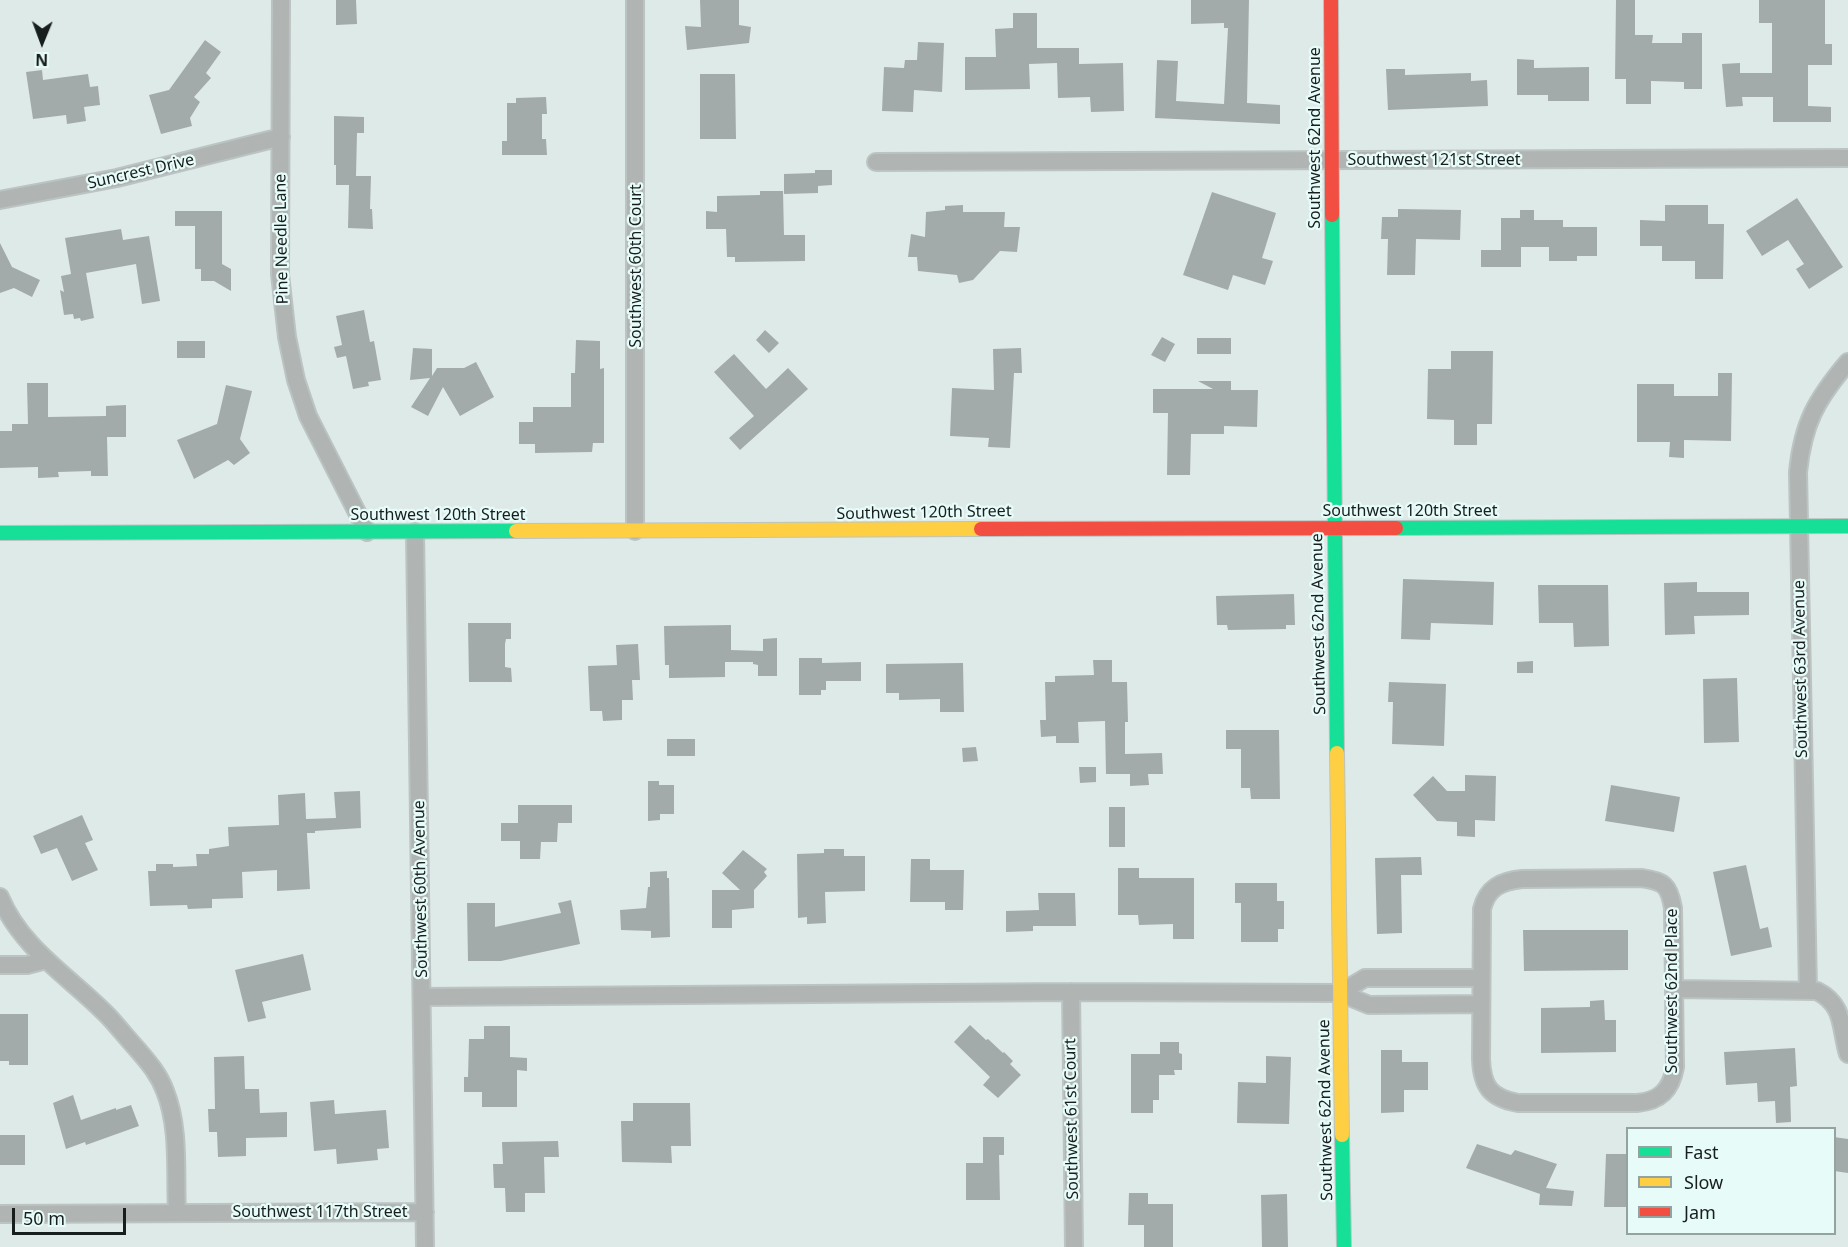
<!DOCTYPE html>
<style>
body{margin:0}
#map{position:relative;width:1848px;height:1247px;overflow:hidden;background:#deeae8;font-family:"Noto Sans",sans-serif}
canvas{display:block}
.legend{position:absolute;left:1626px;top:1127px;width:210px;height:108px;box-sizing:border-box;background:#e7fcf8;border:2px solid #94a3a0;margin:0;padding:8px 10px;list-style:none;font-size:18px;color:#171e1d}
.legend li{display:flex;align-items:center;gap:12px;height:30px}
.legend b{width:30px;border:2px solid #94a3a0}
.north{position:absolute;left:12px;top:12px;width:60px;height:60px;-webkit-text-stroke:4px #e7fcf8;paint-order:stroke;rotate:181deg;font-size:16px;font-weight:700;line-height:24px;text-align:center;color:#171e1d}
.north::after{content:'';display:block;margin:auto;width:21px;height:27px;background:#171e1d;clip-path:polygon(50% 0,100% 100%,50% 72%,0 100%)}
.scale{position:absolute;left:12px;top:1208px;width:114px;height:27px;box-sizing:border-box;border:3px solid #171e1d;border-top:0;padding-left:8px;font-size:18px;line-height:21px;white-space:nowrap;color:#171e1d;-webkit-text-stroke:4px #e7fcf8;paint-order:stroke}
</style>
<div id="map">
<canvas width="1848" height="1247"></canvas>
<ul class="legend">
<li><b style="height:8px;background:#16e098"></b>Fast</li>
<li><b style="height:8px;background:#ffcf43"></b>Slow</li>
<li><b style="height:8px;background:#f24e42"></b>Jam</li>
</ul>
<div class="north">N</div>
<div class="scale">50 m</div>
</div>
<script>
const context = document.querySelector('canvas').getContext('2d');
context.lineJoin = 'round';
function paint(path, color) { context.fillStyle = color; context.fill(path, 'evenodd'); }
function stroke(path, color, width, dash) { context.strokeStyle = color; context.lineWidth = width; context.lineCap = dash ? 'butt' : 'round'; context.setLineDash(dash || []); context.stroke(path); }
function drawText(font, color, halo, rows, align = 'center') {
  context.font = font + ' "Noto Sans",sans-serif'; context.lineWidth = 4.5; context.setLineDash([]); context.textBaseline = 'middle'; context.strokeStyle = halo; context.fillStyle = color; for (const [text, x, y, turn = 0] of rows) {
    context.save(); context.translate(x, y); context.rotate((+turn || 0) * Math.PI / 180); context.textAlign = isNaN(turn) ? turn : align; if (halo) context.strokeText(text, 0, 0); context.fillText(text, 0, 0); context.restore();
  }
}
const building = new Path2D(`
 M336 0H356L357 24 336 25Z
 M700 0H739V25L751 27 749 43 687 50 685 26 701 27Z
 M1191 0H1249L1247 103 1280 105V124L1155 118 1157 60 1178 61 1176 101 1224 104 1228 28H1224V23L1191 24Z
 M1616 0H1635V35H1653L1652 43H1682V33H1702V89H1684V82L1651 81V104H1626V79H1615Z
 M1759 0H1825V44H1832V65H1808V106L1831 107V122H1773V97H1742L1743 106 1726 107 1722 64 1740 63V73H1772V23H1759Z
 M1013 13H1037V48H1079V64L1123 63 1124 111 1091 112 1090 97 1058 98 1057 63 1029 64 1030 89 965 90V57H996L995 29 1013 28Z
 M205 40 221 52 206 73 211 78 194 97 200 102 190 118 192 126 161 134 149 95 169 90Z
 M918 42 944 43 942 92 914 90 913 112 882 111 884 67 904 68 905 60H917Z
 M1517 59 1534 60V68L1589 67V101H1548V95H1517Z
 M1386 69H1405V75L1471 73V81L1487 80 1488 106 1388 110Z
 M42 70 43 80 88 74 90 87 98 86 100 105 84 107 86 121 67 124 66 115 33 119 26 72Z
 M700 74H735L736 139H700Z
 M546 97 547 114H542V139H546L547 155H502V141H507V103H516V98Z
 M334 116 364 117V133H357L356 176H371L370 209H372L373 229 348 228 349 185H336V165H334Z
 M815 170H832V185L818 186V193L784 194V174L815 173Z
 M760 191H783L784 235H805V261L735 262V257H727L726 229H706V211L717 212V196L760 195Z
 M1212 192 1276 213 1262 258 1273 261 1265 285 1233 275 1228 290 1183 275Z
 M1797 198 1843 267 1809 289 1796 269 1804 264 1788 240 1762 256 1746 231Z
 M963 205V212H1005L1004 227H1020L1017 252 1000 251 973 280 959 283 957 275 918 271 917 257H908L911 234 925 237 926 212 945 210V206Z
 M1665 205H1708V224H1724L1723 279H1695V261H1662V246H1640V220L1665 221Z
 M1398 209 1461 210 1460 240 1416 239 1415 275H1387L1388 239H1381L1382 217H1398Z
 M1520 210H1534V220H1563V227H1597V256H1577V261H1549V247H1521V267H1481V250H1501V218H1520Z
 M175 211H222V264L231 269V291L214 281H201V269H195V226H175Z
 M121 229 123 240 149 236 160 301 142 304 136 264 86 273 94 318 81 321 80 318 74 319 73 314 64 315 60 290 64 292 61 276 71 274 65 238Z
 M0 243 12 267 40 280 32 297 14 288 0 293Z
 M364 310 370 342 374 341 381 380 368 382 369 386 353 389 346 356 337 358 334 347 342 345 336 316Z
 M765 330 779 343 769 353 756 340Z
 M1162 337 1175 344 1165 362 1151 355Z
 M1197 338H1231V354H1197Z
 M576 340 600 341V369L604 368V443H593L592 452 535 453V444H519V422H533V407H571V373H575Z
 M177 341H205V358H177Z
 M413 348 432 349V376L437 368H464L476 362 494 397 460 416 443 387 428 416 411 407 430 378 410 380Z
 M1021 348 1022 373H1014L1010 448 988 447 989 438 950 436 952 388 994 390 993 349Z
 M1451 351H1493L1492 424H1477V445H1454V420L1427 419 1428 369H1451Z
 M734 354 766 389 788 368 808 389 740 450 729 438 754 416 714 372Z
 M1718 373H1732L1731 441 1684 440V458L1669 457 1670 442H1637V384H1674V396H1718Z
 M1198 381H1231V390H1258L1257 427 1224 426V434H1191L1190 475H1167L1168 413H1153V389H1213Z
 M27 383H48V417L106 416V406L126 405V437H107L108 476H91V471L58 472 59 477 38 478V467L0 468V431H12V424H28Z
 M226 385 252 391 240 439 250 453 234 465 228 460 194 479 177 440 217 424Z
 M1403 579 1494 582 1493 625 1431 623 1430 640 1401 639Z
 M1697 582V592H1749V615L1694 616 1695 634 1665 635 1664 583Z
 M1538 585H1608L1609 646 1574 647 1573 623H1539Z
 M1294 594 1295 625H1286V629L1228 630 1227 625H1217L1216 596Z
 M468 623H511V639H506L505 644V667L511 668 512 682H469Z
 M731 625V650L763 651V639L777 638V676H758V665L753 664V662H725V677L669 678V665H665L664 626Z
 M638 644 640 680H632L633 700H622V720L603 721 602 711H590L588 666 617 665 616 645Z
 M799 658H822V663L861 662V681H826V690H821V695H799Z
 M1093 660H1112V682H1127L1128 722H1125V754L1162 753 1163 774H1148L1149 785 1130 786V774H1106L1105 721 1078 722 1079 743H1056V736L1041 737 1040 720H1046L1045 682H1055V676L1094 675Z
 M1533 661V673H1517V662Z
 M963 663 964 712H940V699L899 700V693H886V664Z
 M1737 678 1739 742 1704 743 1703 679Z
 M1389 682 1446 684 1444 746 1392 744 1393 702H1388Z
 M1226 730H1279L1280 799H1251L1250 788H1241V749H1226Z
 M667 739H695V756H667Z
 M976 747 978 761 963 762 962 748Z
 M1079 767H1096V782L1080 783Z
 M1465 775 1496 776 1495 821 1475 820V837L1457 836V822L1437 821 1413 795 1433 776 1447 791H1465Z
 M648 781H659V785H674V814H660V820L648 821Z
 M1611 785 1680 797 1674 832 1605 821Z
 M360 791 361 828 315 831V833H307L310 889 277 891V870L242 872 243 898 212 899V908L188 909 187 905 150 906 148 871H156V864H173V867L197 866 196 854H209V849L229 846 228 827 279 825 278 795 305 793 306 819 336 818 334 792Z
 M518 805H572V823H558L557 842H541L540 859H520V841H501V823H518Z
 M1109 807H1125V847H1109Z
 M82 815 93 840 85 843 98 870 72 881 57 848 41 854 33 836Z
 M824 849H844V856H865V891L825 892 826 923 807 924V917L798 918 797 854 824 853Z
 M743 850 767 869 764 872 767 876 754 890V908L732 910V928H712V890H740L722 873Z
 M1421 857 1422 875H1401L1402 933 1377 934 1375 858Z
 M911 859H930V870H964L963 910H945V902H910Z
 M1746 865 1760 929 1768 927 1772 947 1731 956 1713 872Z
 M1118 868H1139V878H1194V939H1173V924L1139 925 1138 915H1118Z
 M667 871V878H669L670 937 651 938V931L621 930 620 910 646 908 648 887H650V872Z
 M1235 883H1277V901H1284V929H1278V942H1241V903H1235Z
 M1038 893H1075L1076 926H1033V931L1006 932V911L1039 910Z
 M571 900 580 944 501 961H468L467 903H495V927L561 913 558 903Z
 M1523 930H1628V970L1524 971Z
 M303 954 311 990 262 1002 266 1018 248 1022 235 970Z
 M1604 1000 1605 1020H1616V1052L1541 1053V1008L1590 1007V1001Z
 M0 1014H28V1065H9V1061H0Z
 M970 1025 986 1040 988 1039 1003 1053 1004 1052 1013 1061 1010 1064 1021 1075 998 1098 983 1085 990 1077 954 1042Z
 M484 1026H510V1057L527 1058V1071L517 1070V1107H482V1092H464V1077H468L469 1039H484Z
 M1160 1042H1179V1053L1182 1054V1070H1174L1175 1075H1159V1100H1153V1113H1131V1054H1160Z
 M1795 1048 1797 1086 1790 1087 1791 1122 1776 1123 1775 1101 1758 1102 1757 1083 1726 1085 1724 1052Z
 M1381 1050H1402V1062H1428V1090H1404V1112L1381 1113Z
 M244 1056 245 1089H259L260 1113 287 1112V1137L246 1138V1156L218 1157 217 1132H209L208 1109H215L214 1057Z
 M1266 1056 1291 1057 1289 1124 1237 1123 1238 1082 1266 1083Z
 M73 1095 81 1120 116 1108V1110L131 1105 139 1126 86 1145 85 1142 66 1149 53 1103Z
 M334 1100 335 1114 386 1110 389 1148 377 1149 378 1160 337 1164 336 1149 314 1151 310 1102Z
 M633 1103H690L691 1146H671L672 1163 622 1162 621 1121H633Z
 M0 1135H25V1165H0Z
 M983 1137H1004V1155H999L1000 1200H966V1163H983Z
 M1834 1137 1848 1139V1173L1834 1171Z
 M558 1141 559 1157H544L545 1193H525V1212H506L505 1188H494L493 1164H503L502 1142Z
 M1477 1144 1511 1155 1515 1150 1557 1164 1546 1188 1574 1191 1572 1206 1539 1205 1540 1194 1466 1168Z
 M1606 1154H1628V1207H1604Z
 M1129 1193H1148V1204H1173V1247H1144V1225H1128Z
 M1287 1194 1288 1247H1262L1261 1195Z`);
const street = new Path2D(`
 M281 0 280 274 287 337 296 380 308 416 367 532
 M635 0V531
 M876 162 1848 158
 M0 200 117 178 281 137
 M415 532 425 1247
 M1641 878C1664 881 1669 885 1673 908L1675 1067C1671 1090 1660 1101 1637 1103H1518C1490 1098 1482 1086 1481 1059L1482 909C1487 888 1501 881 1522 879Z
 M0 897C22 950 72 978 110 1018 119 1028 128 1039 137 1049 148 1062 159 1074 165 1091 180 1128 175 1173 177 1213
 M0 965H27L46 960
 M1675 989 1817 991C1845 1005 1840 1028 1848 1054
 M1808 990 1798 472C1803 423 1816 400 1848 362
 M1071 992 1074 1247
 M1340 993 1365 978H1481
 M423 997 1071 992 1340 993 1369 1005 1481 1004
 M0 1214 425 1212`);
const fast = new Path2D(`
 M1332 215 1337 753
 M1396 528 1848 526
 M0 533 516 531
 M1342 1135 1344 1247`);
const slow = new Path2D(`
 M516 531 981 529
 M1337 753 1342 1135`);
const jam = new Path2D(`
 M1331 0 1332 215
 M981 529 1396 528`);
const streetNames = [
 ["Southwest 62nd Avenue",1315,138,-90],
 ["Southwest 121st Street",1434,160],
 ["Suncrest Drive",141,172,-13],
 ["Pine Needle Lane",282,239,-91],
 ["Southwest 60th Court",636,266,-90],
 ["Southwest 120th Street",1410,511],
 ["Southwest 120th Street",924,513,-1],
 ["Southwest 120th Street",438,515],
 ["Southwest 62nd Avenue",1319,624,-91],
 ["Southwest 63rd Avenue",1801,669,-91],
 ["Southwest 60th Avenue",421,889,-91],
 ["Southwest 62nd Place",1672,991,-90],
 ["Southwest 62nd Avenue",1326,1110,-91],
 ["Southwest 61st Court",1072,1119,-91],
 ["Southwest 117th Street",320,1212]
];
paint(building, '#a3abaa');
stroke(street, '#bbc4c3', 20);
stroke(fast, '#bbc4c3', 16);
stroke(slow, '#bbc4c3', 16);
stroke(jam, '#bbc4c3', 16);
stroke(street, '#b0b4b3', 16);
stroke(fast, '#16e098', 14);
stroke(slow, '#ffcf43', 14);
stroke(jam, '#f24e42', 14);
drawText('16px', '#171e1d', '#e7fcf8', streetNames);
</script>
